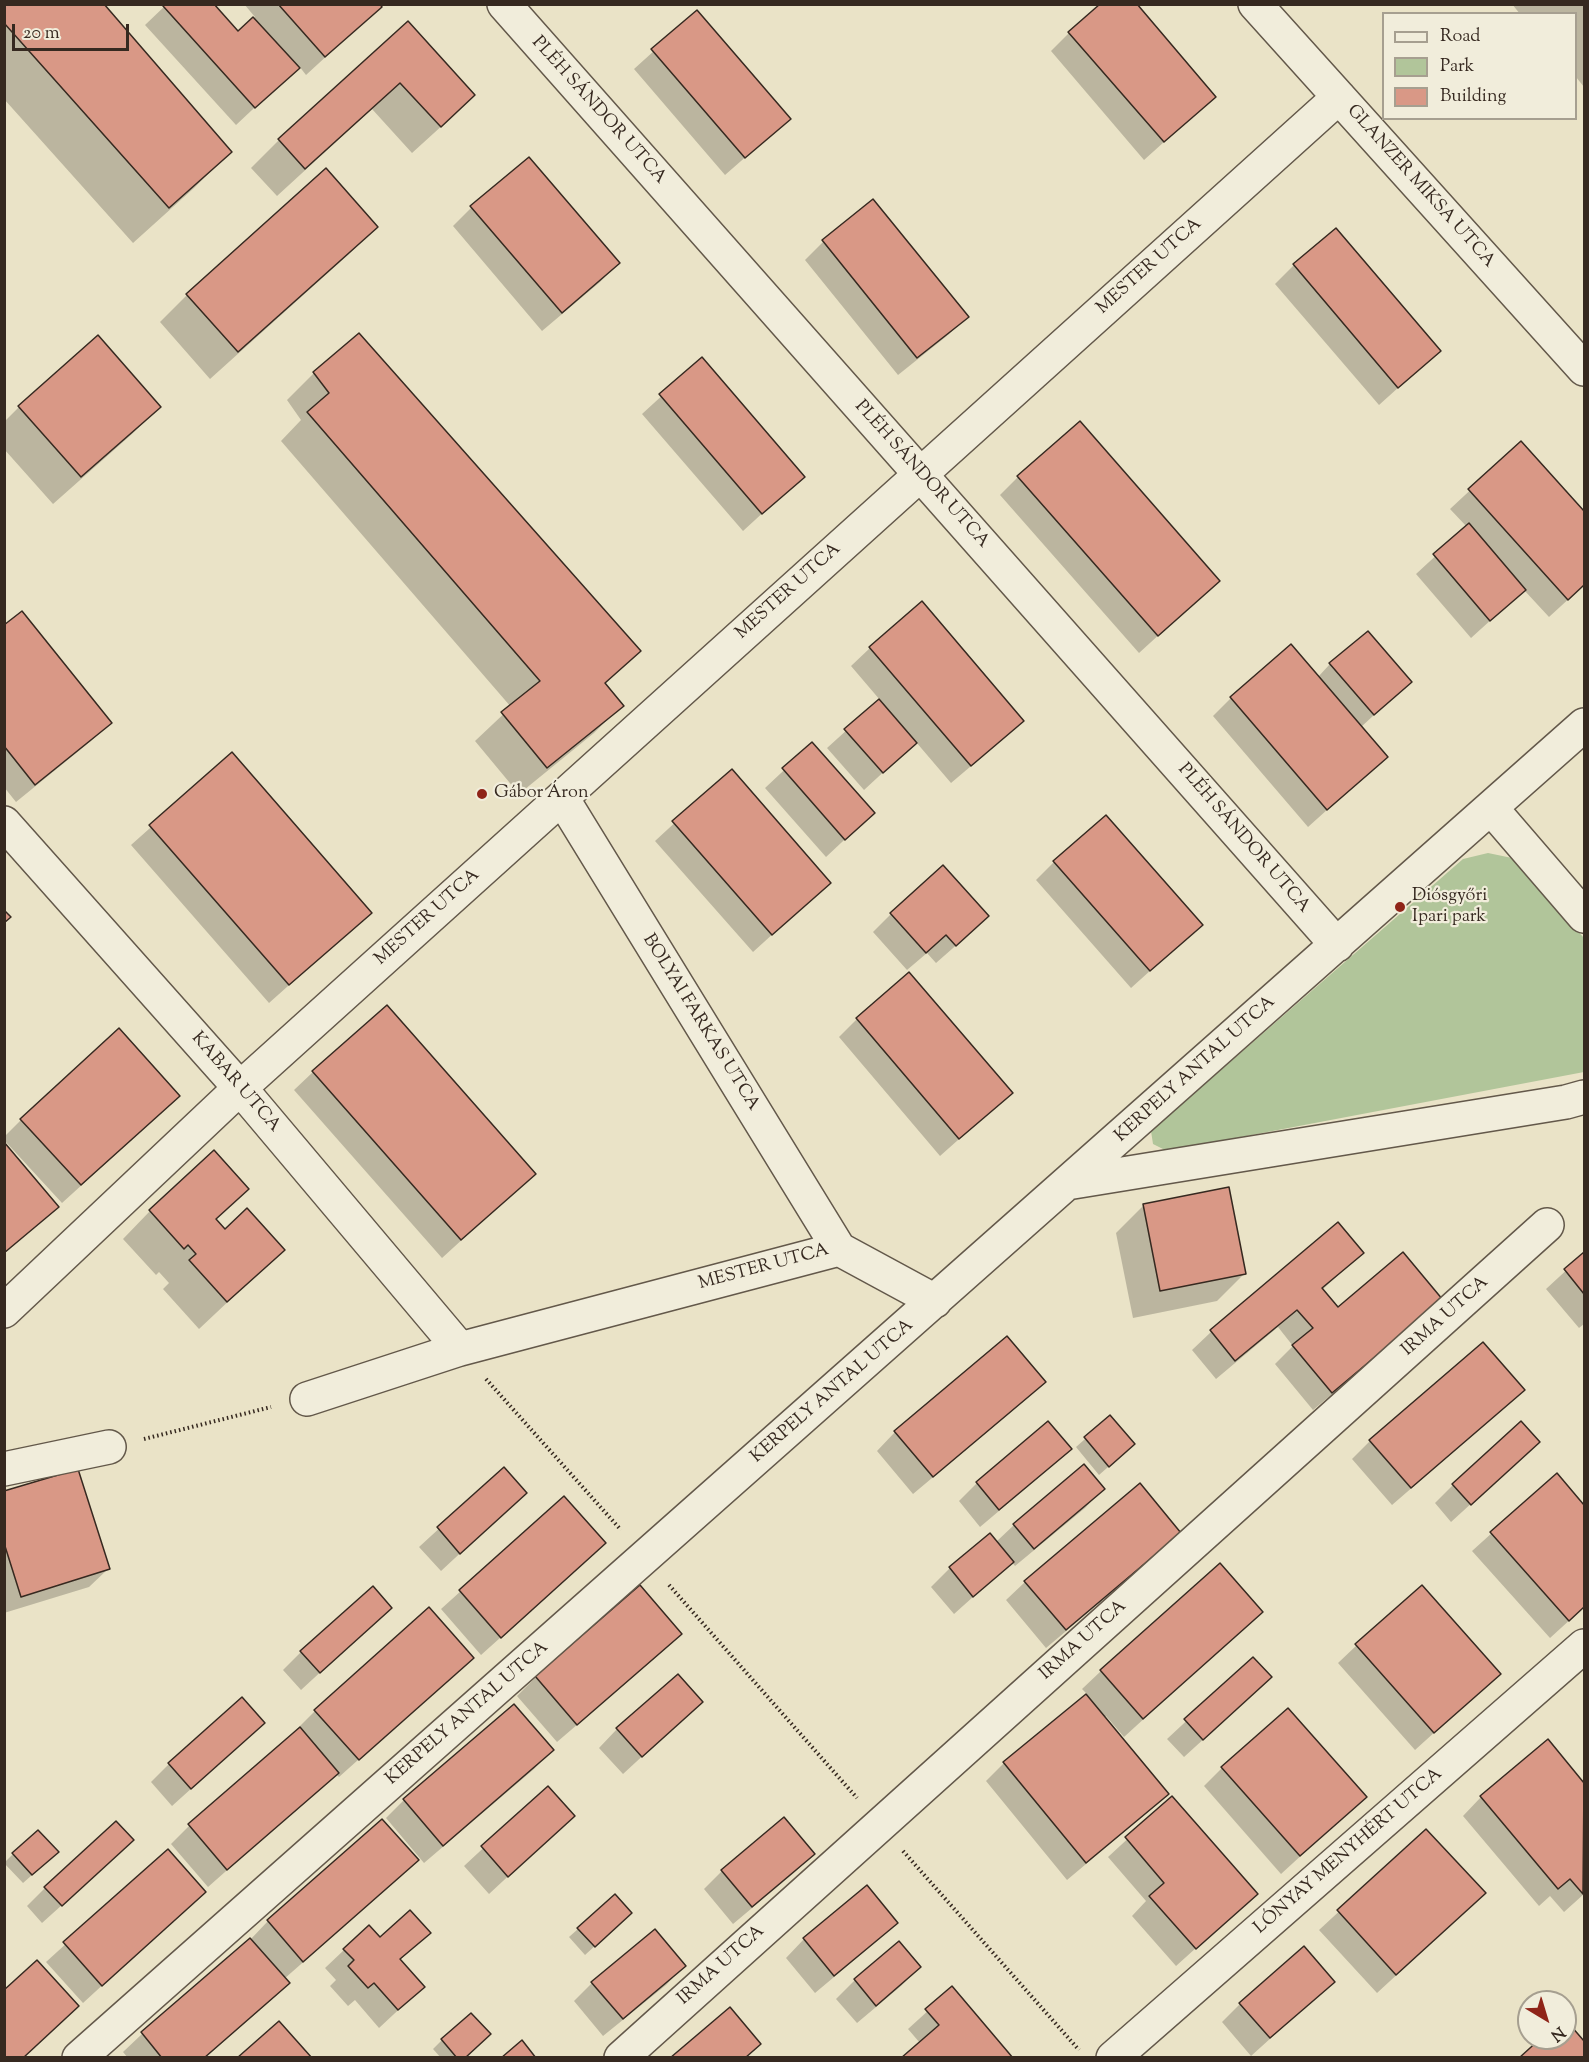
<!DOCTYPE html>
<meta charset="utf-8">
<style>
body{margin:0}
#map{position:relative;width:1589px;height:2062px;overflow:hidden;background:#eae3c7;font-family:"Sorts Mill Goudy",serif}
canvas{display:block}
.frame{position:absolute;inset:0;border:6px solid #362920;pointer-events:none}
.legend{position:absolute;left:1382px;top:12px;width:195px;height:108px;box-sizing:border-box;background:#f1eddb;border:2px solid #a69f90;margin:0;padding:8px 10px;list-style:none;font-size:18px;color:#362920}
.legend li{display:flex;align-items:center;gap:12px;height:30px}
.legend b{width:30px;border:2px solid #a69f90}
.north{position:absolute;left:1517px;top:1990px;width:60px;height:60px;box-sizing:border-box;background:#f1eddb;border:2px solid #a69f90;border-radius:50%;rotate:142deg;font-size:16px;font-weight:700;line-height:24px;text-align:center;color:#362920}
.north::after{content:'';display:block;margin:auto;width:21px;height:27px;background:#8f2418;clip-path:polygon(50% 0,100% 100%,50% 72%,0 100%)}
.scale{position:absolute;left:12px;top:24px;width:117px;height:27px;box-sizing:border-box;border:3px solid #362920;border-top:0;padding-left:8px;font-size:18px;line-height:21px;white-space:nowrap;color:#362920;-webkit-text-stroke:4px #f1eddb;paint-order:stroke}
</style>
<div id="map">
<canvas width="1589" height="2062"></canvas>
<div class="frame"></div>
<ul class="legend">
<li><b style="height:8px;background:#f1eddb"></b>Road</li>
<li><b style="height:16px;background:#b1c59a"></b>Park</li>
<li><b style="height:16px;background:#d99886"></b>Building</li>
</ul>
<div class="north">N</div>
<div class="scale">20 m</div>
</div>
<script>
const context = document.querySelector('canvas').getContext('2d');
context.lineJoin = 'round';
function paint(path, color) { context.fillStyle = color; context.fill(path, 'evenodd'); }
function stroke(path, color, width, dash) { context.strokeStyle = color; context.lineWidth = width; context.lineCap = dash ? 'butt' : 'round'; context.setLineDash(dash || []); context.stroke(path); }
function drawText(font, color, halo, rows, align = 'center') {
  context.font = font + ' "Sorts Mill Goudy",serif'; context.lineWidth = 4.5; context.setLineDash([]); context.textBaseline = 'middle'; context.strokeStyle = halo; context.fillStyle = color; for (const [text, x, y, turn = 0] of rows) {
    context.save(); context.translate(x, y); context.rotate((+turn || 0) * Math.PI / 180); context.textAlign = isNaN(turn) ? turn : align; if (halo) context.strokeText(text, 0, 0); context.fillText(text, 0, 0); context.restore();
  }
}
const green = new Path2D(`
 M1488 853 1512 858 1584 938V1072L1167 1151 1153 1144 1151 1131 1463 859Z`);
const shadow = new Path2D(`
 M4 4 230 152 194 188 133 243 4 99Z
 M167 4 238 33 255 17 244 4H378L380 7 306 75 299 66 236 125 145 25Z
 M1512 4H1584V87L1576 77V14H1520Z
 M697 12 789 119 725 175 634 69Z
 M407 23 445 123 412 153 372 109 277 196 251 168 279 140Z
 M1069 33 1214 97 1144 160 1051 51Z
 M529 159 618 263 600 282 542 331 453 226 471 208Z
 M376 227 349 254 210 379 160 322 187 295Z
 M1336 230 1439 351 1379 405 1275 284 1294 265Z
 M823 242 967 317 948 335 898 375 805 260Z
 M702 359 803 476 743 531 642 414Z
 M314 373 638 651 604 685 621 706 594 733 519 794 475 741 511 707 281 441 301 420 287 400Z
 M19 407H159L132 434 53 504 4 449V422Z
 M1521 443 1584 513V585L1549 617 1524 590 1471 638 1416 574 1467 527 1450 509Z
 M1018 477 1218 581 1139 653 1000 495Z
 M4 627 110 723 91 741 16 802 4 787Z
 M870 648 1022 721 1003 739 951 783 916 742 864 790 827 748 880 700 851 666Z
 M1330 664 1410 682 1361 727 1386 757 1308 827 1213 716 1231 698 1318 677Z
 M812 744 873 813 826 857 765 788Z
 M232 755 370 913 269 1003 131 845Z
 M731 771 829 883 753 952 655 841Z
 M1054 862 1201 925 1131 988 1036 880Z
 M891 914 969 934 936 963 927 953 907 970 873 932Z
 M857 1019 1011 1093 940 1156 839 1037Z
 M313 1072 534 1174 442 1258 294 1090Z
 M160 1114 62 1203 4 1140V1137L21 1120Z
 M4 1144 57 1206 4 1254Z
 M247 1189 215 1220 225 1231 283 1250 199 1329 163 1289 169 1283 159 1272 156 1275 123 1239 150 1211Z
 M1144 1205 1244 1274 1217 1301 1133 1318 1116 1233Z
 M1338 1225 1362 1253 1322 1290 1338 1309 1423 1318 1313 1410 1275 1364 1293 1346 1278 1327 1216 1379 1192 1350 1211 1332Z
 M1584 1254V1324L1579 1328 1546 1289Z
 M1007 1339 1044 1382 1025 1400 913 1494 877 1451 895 1432Z
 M1523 1390 1504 1408 1392 1505 1352 1459 1370 1441Z
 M1110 1417 1124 1453 1099 1475 1076 1447Z
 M1070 1449 1051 1467 980 1527 959 1501 977 1483Z
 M1519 1460 1451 1522 1435 1503 1453 1485Z
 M504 1469 525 1493 441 1571 419 1547Z
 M1556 1475 1584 1507V1607L1550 1638 1472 1551Z
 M1140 1485 1179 1532 1161 1551 1046 1648 1006 1600 1025 1582Z
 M1103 1489 1085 1508 1015 1566 1012 1562 954 1614 931 1587 950 1568 990 1535 996 1542 1014 1525Z
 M4 1493 108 1569 89 1587 4 1613Z
 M564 1498 586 1561 481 1655 441 1609Z
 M640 1587 680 1634 662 1652 557 1742 517 1696 536 1677Z
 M390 1608 301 1690 283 1670 301 1652Z
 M1261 1612 1124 1737 1106 1716 1104 1718 1167 1794 1148 1812 1067 1880 986 1781 1004 1763 1087 1694 1082 1689 1101 1671Z
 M1357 1645 1499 1674 1415 1750 1338 1663Z
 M472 1658 339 1777 336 1774 208 1887 171 1844 189 1826 298 1731 297 1729 315 1711Z
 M1253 1659 1251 1696 1184 1757 1167 1739Z
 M701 1702 623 1774 599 1748 617 1729Z
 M244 1741 172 1806 151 1782 169 1764Z
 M1548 1741 1584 1785V1894L1564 1912 1550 1896 1539 1906 1463 1816 1481 1797Z
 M552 1750 534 1769 424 1863 386 1818 404 1800Z
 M1222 1768 1365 1797 1281 1874 1204 1786Z
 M548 1788 573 1816 489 1894 464 1866Z
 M1172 1798 1256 1894 1176 1966 1132 1916 1146 1901 1108 1857Z
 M382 1821 417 1860 398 1879 284 1979 288 1983 269 2002 205 2058H128L123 2052 142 2034 250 1940 268 1921Z
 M1426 1831 1465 1912 1377 1993 1319 1930Z
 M168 1851 204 1892 83 2003 46 1962Z
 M13 1854 48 1861 23 1883 4 1863Z
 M813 1854 795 1872 733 1924 704 1889 722 1871Z
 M113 1859 42 1923 27 1906 45 1888Z
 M621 1922 585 1955 569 1937 578 1929Z
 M896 1923 877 1941 815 1993 786 1958 804 1939Z
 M428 1933 399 1961 423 1987 379 2028 355 2000 348 2006 330 1986 336 1980 325 1968 344 1950 380 1939Z
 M899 1943 919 1967 901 1986 857 2023 836 1999 855 1980Z
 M684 1966 666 1985 603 2036 574 2001 592 1983Z
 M1333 1982 1251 2056 1222 2022 1240 2004Z
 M952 1989 1011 2058 920 2043 908 2029Z
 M442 2040 464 2058H441L433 2049Z`);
const building = new Path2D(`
 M4 4H104L232 152 169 208 4 23Z
 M164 4H214L238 31 253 17 300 68 255 108 163 6Z
 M278 4H380L382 7 325 57Z
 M1100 4H1137L1216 97 1164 142 1068 32Z
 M697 10 791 119 745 158 651 49Z
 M408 21 475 95 441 127 400 83 305 169 278 139Z
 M529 157 620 263 562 313 470 206Z
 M326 168 378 227 238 352 186 294Z
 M873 199 969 317 917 358 822 240Z
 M1336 228 1441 351 1398 388 1293 264Z
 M359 333 641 651 605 683 624 706 547 768 501 712 540 681 307 412 329 393 313 372Z
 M98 335 161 407 81 477 18 406Z
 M702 357 805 477 762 514 659 394Z
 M1080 421 1220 581 1158 636 1017 476Z
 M1521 441 1584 511V585L1568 600 1468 489Z
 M1469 523 1526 590 1490 621 1433 554Z
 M922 601 1024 721 971 766 869 647Z
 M22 611 112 723 35 785 4 746V625Z
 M1368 631 1412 682 1374 715 1329 663Z
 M1291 644 1388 757 1327 810 1230 697Z
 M879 699 917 743 883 773 844 729Z
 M812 742 875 813 845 840 782 768Z
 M232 752 372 913 289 985 149 825Z
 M732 769 831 883 772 935 672 821Z
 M1106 815 1203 925 1150 971 1053 861Z
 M943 865 989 916 956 946 946 935 926 953 890 913Z
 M4 910 11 917 4 923Z
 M909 972 1013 1093 959 1139 856 1018Z
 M387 1005 536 1174 461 1240 312 1071Z
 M119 1028 180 1096 81 1185 20 1119Z
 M4 1142 59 1207 4 1253Z
 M214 1150 249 1189 216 1219 225 1229 247 1208 285 1250 227 1302 189 1260 196 1254 188 1245 184 1249 149 1210Z
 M1229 1187 1246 1274 1160 1291 1143 1204Z
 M1338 1222 1364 1253 1322 1288 1338 1307 1403 1252 1443 1300 1332 1393 1292 1345 1313 1328 1297 1310 1235 1361 1210 1330Z
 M1584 1252V1294L1564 1269Z
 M1007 1336 1046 1382 933 1477 894 1431Z
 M1483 1342 1525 1390 1411 1488 1369 1440Z
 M1110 1415 1135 1444 1109 1467 1084 1437Z
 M1048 1421 1072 1449 999 1510 976 1482Z
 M1521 1421 1540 1442 1471 1505 1452 1484Z
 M1084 1464 1105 1489 1034 1549 1013 1524Z
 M504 1467 527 1493 460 1554 437 1527Z
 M78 1469 110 1569 21 1597 4 1543V1491Z
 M1557 1473 1584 1505V1607L1569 1621 1490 1532Z
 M1140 1483 1181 1533 1066 1630 1024 1581Z
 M564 1496 606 1543 501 1638 459 1590Z
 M990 1533 1014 1562 973 1597 949 1567Z
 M1220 1563 1263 1612 1143 1719 1100 1670Z
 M640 1585 682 1634 577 1725 535 1676Z
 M1422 1585 1501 1674 1434 1733 1355 1644Z
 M373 1586 392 1608 320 1673 300 1651Z
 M429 1607 474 1658 359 1760 314 1710Z
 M1253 1657 1272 1677 1203 1740 1184 1719Z
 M678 1674 703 1702 642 1757 616 1728Z
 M1086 1694 1169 1794 1086 1863 1003 1762Z
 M242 1697 265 1723 191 1789 168 1763Z
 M514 1704 554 1750 443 1846 403 1799Z
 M1288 1708 1367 1797 1300 1856 1221 1767Z
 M300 1727 339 1773 227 1870 188 1824Z
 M1548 1739 1584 1783 1583 1894 1570 1879 1558 1889 1480 1796Z
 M548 1786 575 1816 508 1877 481 1846Z
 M1172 1796 1258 1894 1196 1949 1149 1896 1164 1883 1125 1837Z
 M784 1817 815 1854 752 1907 721 1870Z
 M382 1819 419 1860 303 1962 267 1920Z
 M116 1821 134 1840 62 1906 44 1887Z
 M1426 1829 1486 1893 1396 1975 1337 1910Z
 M38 1830 59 1852 32 1875 12 1853Z
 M168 1849 206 1892 102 1986 63 1942Z
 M867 1885 898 1923 834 1976 803 1938Z
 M615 1894 632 1913 595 1947 577 1928Z
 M410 1910 431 1933 400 1959 425 1987 398 2010 374 1983 368 1988 348 1966 354 1960 343 1949 369 1925 380 1937Z
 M655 1929 686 1966 623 2019 591 1982Z
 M250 1938 290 1983 204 2058H162L141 2032Z
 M899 1941 921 1967 876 2006 854 1979Z
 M1304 1946 1335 1982 1270 2038 1239 2003Z
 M37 1960 79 2006 23 2058H4V1990Z
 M952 1986 1013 2058H901L939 2025 925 2009Z
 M730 2007 761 2044 745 2058H670Z
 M471 2013 491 2034 465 2058H457L441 2039Z
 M1565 2019 1584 2041V2058H1519L1541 2038H1565Z
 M279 2021 312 2058H237Z
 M522 2040 536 2058H501Z`);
const path = new Path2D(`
 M486 1379 621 1530
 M144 1439 271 1407
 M669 1585 857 1798
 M903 1851 1079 2050`);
const minor = new Path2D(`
 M504 4 1337 945
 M1255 4 1584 369
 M562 798 839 1249
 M1491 808 1584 916
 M4 823 240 1088 460 1349
 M1067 1183 1566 1102 1584 1097
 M4 1311 240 1088 1339 97
 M307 1399 460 1349 839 1249 935 1301
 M4 1469 109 1447
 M79 2058 1584 725
 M621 2058 1547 1225
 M1113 2058 1584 1646`);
const markers = [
 [482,794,6,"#8f2418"],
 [1400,907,6,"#8f2418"]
];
const streetNames = [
 ["PLÉH SÁNDOR UTCA",598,111,48],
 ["GLANZER MIKSA UTCA",1420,187,48],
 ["MESTER UTCA",1150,267,-42],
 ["PLÉH SÁNDOR UTCA",921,475,48],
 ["MESTER UTCA",789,592,-42],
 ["PLÉH SÁNDOR UTCA",1243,839,49],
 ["MESTER UTCA",428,918,-42],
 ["BOLYAI FARKAS UTCA",700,1023,58],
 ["KERPELY ANTAL UTCA",1196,1070,-42],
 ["KABAR UTCA",235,1083,49],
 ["MESTER UTCA",764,1268,-15],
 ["IRMA UTCA",1446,1317,-42],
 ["KERPELY ANTAL UTCA",833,1392,-41],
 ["IRMA UTCA",1084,1641,-42],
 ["KERPELY ANTAL UTCA",468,1714,-41],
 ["LÓNYAY MENYHÉRT UTCA",1349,1852,-41],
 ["IRMA UTCA",722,1966,-42]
];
const poiNames = [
 ["Gábor Áron",494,794],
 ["Diósgyőri",1412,897],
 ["Ipari park",1412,918]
];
paint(green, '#b1c59a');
paint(shadow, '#0003');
paint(building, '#d99886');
stroke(building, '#362920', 1.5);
stroke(minor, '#63584a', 36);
stroke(path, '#362920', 4, [1.5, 3]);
stroke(minor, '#f1eddb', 33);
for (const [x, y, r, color] of markers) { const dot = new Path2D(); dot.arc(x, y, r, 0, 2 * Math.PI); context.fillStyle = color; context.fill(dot); stroke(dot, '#f1eddb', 2); }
drawText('18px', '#362920', '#f1eddb', streetNames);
drawText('18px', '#362920', '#f1eddb', poiNames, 'left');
</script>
